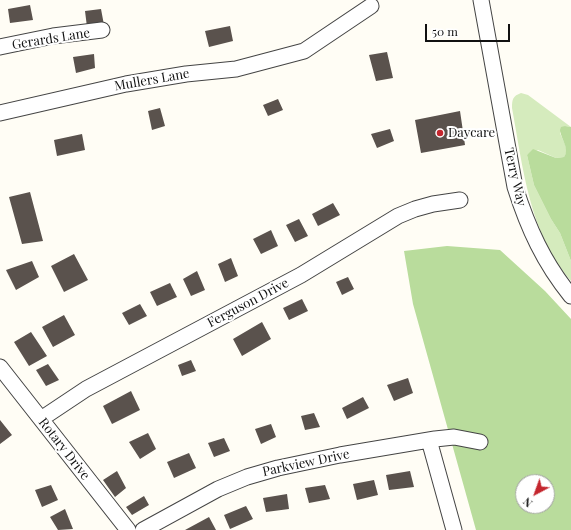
<!DOCTYPE html>
<style>
body{margin:0}
#map{position:relative;width:571px;height:530px;overflow:hidden;background:#fffdf5;font-family:"Playfair Display",serif}
canvas{display:block}
.north{position:absolute;left:515px;top:474px;width:40px;height:40px;box-sizing:border-box;background:#fff;border:1px solid #a0a0a0;border-radius:50%;rotate:221deg;font-size:11px;font-weight:700;line-height:16px;text-align:center;color:#111}
.north::after{content:'';display:block;margin:auto;width:14px;height:18px;background:#c4262e;clip-path:polygon(50% 0,100% 100%,50% 72%,0 100%)}
.scale{position:absolute;left:425px;top:24px;width:85px;height:18px;box-sizing:border-box;border:2px solid #111;border-top:0;padding-left:5px;font-size:12px;line-height:14px;white-space:nowrap;color:#111;-webkit-text-stroke:3px #fff;paint-order:stroke}
</style>
<div id="map">
<canvas width="571" height="530"></canvas>
<div class="north">N</div>
<div class="scale">50 m</div>
</div>
<script>
const context = document.querySelector('canvas').getContext('2d');
context.lineJoin = 'round';
function paint(path, color) { context.fillStyle = color; context.fill(path, 'evenodd'); }
function stroke(path, color, width, dash) { context.strokeStyle = color; context.lineWidth = width; context.lineCap = dash ? 'butt' : 'round'; context.setLineDash(dash || []); context.stroke(path); }
function drawText(font, color, halo, rows, align = 'center') {
  context.font = font + ' "Playfair Display",serif'; context.lineWidth = 4; context.setLineDash([]); context.textBaseline = 'middle'; context.strokeStyle = halo; context.fillStyle = color; for (const [text, x, y, turn = 0] of rows) {
    context.save(); context.translate(x, y); context.rotate((+turn || 0) * Math.PI / 180); context.textAlign = isNaN(turn) ? turn : align; if (halo) context.strokeText(text, 0, 0); context.fillText(text, 0, 0); context.restore();
  }
}
const green = new Path2D(`
 M521 93 528 95 571 127 565 126 560 133C563 141 570 150 564 157L556 158 538 150 527 155 534 185 551 219 560 233 571 261V281C529 234 523 167 512 108 512 99 513 96 521 93Z`);
const forest = new Path2D(`
 M565 126 571 127V261L560 233 551 219 534 185 527 155 533 149 556 158 564 157C570 149 561 139 560 130L561 127Z
 M447 246 500 250 545 291 571 319V530H476L413 304 404 251ZM523 482H547V506H523Z`);
const building = new Path2D(`
 M30 5 33 20 10 23 8 9Z
 M101 9 104 25 87 27 85 11Z
 M230 26 233 41 209 47 205 31Z
 M387 52 393 78 376 81 369 55Z
 M94 54 95 68 76 73 73 57Z
 M278 99 283 110 268 116 263 105Z
 M160 108 165 126 152 130 148 111Z
 M460 111 465 145 421 153 415 120Z
 M390 129 394 141 377 148 371 134Z
 M82 134 85 150 57 156 54 140Z
 M30 192 43 241 22 244 9 197Z
 M333 203 340 215 318 226 312 214Z
 M299 219 308 236 295 242 286 225Z
 M271 230 278 246 261 254 253 239Z
 M74 254 88 280 64 292 51 266Z
 M231 258 238 276 225 282 218 264Z
 M32 261 39 277 16 290 6 270Z
 M197 271 205 290 191 296 183 279Z
 M348 277 354 289 342 295 336 282Z
 M170 283 177 297 157 306 150 292Z
 M302 299 308 311 289 320 283 308Z
 M140 304 147 316 129 325 122 313Z
 M64 315 75 335 53 347 42 327Z
 M262 322 271 339 242 356 233 339Z
 M31 332 47 356 29 366 14 342Z
 M191 360 196 371 182 376 178 365Z
 M48 364 59 380 46 386 36 370Z
 M408 378 413 393 394 401 387 385Z
 M131 391 140 410 112 424 103 406Z
 M363 397 369 408 347 419 342 408Z
 M314 413 320 427 305 430 301 416Z
 M0 420 12 435 0 444Z
 M271 424 276 437 261 444 255 429Z
 M148 433 156 449 140 459 129 442Z
 M224 438 230 451 214 457 208 443Z
 M189 453 196 468 174 478 167 462Z
 M117 471 126 488 115 497 103 480Z
 M410 471 414 487 389 490 386 475Z
 M374 480 378 495 357 500 353 484Z
 M51 485 58 500 42 507 35 490Z
 M325 485 330 499 309 503 305 488Z
 M287 494 289 509 266 512 263 498Z
 M144 496 149 505 132 515 126 507Z
 M246 506 253 519 230 529 224 515Z
 M65 509 73 529 58 530 50 517Z
 M209 517 216 530H185Z`);
const minor = new Path2D(`
 M481 0 515 187C528 228 544 263 571 296
 M0 47 53 36 102 30
 M0 113 126 84 186 74 236 69 304 51 371 6
 M0 367 128 530
 M41 419 86 389 301 275 398 216 415 209 433 204 460 200
 M429 440 454 530
 M143 530 218 489 247 477 278 468 340 455 435 439 454 437 480 442`);
const markers = [
 [440,133,4,"#c4262e"]
];
const streetNames = [
 ["Gerards Lane",51,39,-9],
 ["Mullers Lane",152,80,-10],
 ["Terry Way",515,177,77],
 ["Ferguson Drive",248,303,-28],
 ["Rotary Drive",64,449,52],
 ["Parkview Drive",306,463,-12]
];
const poiNames = [
 ["Daycare",448,133]
];
paint(green, '#d5ebbd');
paint(forest, '#b9dc9c');
paint(building, '#5a524d');
stroke(minor, '#444', 17);
stroke(minor, '#fff', 15);
for (const [x, y, r, color] of markers) { const dot = new Path2D(); dot.arc(x, y, r, 0, 2 * Math.PI); context.fillStyle = color; context.fill(dot); stroke(dot, '#fff', 1.5); }
drawText('13px', '#111', '#fff', streetNames);
drawText('13px', '#111', '#fff', poiNames, 'left');
</script>
